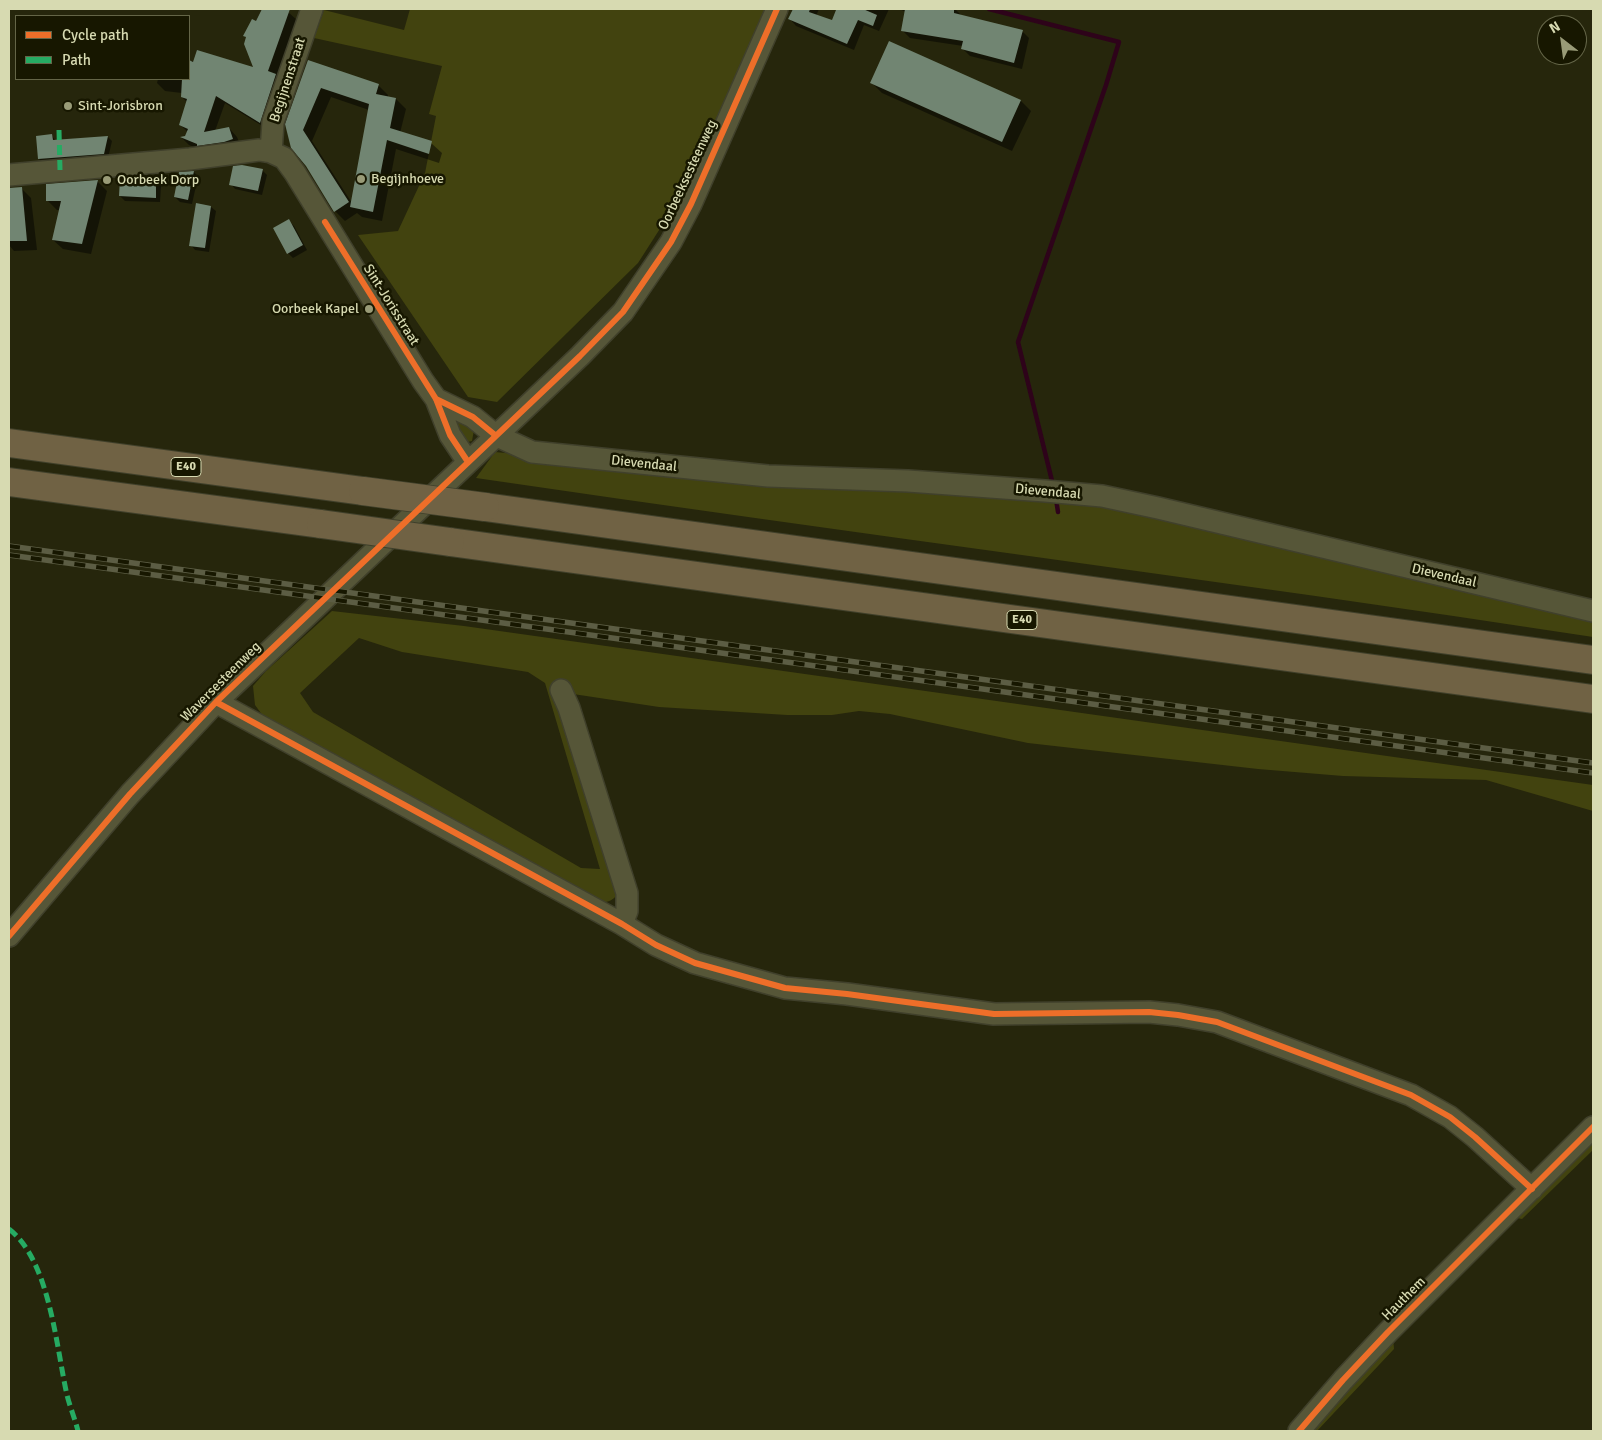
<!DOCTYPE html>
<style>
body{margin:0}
#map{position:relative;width:1602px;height:1440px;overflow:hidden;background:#26260c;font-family:Signika,sans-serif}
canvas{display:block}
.frame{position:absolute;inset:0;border:10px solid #d7dab1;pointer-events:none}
.legend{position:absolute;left:15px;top:15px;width:175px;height:65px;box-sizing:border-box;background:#171700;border:1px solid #646547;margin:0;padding:6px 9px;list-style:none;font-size:15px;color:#d7dab1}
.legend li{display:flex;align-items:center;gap:10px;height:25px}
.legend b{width:25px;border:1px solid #646547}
.north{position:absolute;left:1537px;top:15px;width:50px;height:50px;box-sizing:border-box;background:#171700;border:1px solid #646547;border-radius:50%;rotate:330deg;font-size:14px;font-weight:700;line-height:20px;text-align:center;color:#d7dab1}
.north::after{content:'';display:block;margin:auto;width:18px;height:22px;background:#999b77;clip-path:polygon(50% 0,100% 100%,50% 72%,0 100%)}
</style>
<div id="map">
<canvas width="1602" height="1440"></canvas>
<div class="frame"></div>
<ul class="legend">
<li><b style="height:6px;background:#ee6e29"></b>Cycle path</li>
<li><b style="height:6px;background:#26ab63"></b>Path</li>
</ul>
<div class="north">N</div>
</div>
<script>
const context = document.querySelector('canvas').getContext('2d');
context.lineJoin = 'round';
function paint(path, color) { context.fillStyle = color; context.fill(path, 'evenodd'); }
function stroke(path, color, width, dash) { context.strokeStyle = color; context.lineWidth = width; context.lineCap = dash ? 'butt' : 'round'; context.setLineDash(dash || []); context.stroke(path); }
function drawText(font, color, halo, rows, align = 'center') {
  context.font = font + ' Signika,sans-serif'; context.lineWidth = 5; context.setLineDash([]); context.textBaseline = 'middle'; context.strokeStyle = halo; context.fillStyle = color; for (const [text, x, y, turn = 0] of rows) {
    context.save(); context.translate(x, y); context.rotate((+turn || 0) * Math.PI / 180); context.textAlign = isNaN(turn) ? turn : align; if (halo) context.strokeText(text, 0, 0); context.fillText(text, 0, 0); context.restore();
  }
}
const green = new Path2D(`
 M410 9H770L679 199 638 263 497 402 468 397 358 235 398 231 425 173 436 116 429 114 442 66 314 38 324 10 404 30Z
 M453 417H456L474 430 472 441 464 443Z
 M495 452 578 460 1092 502 1593 613V637C1221 580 848 533 476 478Z
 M332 611 464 626 1593 785V811L1486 780 1343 776 1258 769 1028 743 890 714 859 711 832 715H787L659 707 573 694 619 892C614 900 609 902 600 903L263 716 255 705 253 686 266 671ZM359 638 402 652 528 672 545 683 600 869 581 868 313 712 300 693Z
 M1593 1136V1150L1522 1219 1512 1217Z
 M1393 1336 1394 1349 1317 1431H1305Z`);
const shadow = new Path2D(`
 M270 9H280L288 12 297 20 277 76 284 83 269 130 225 103 215 131 229 128 237 137 241 147 204 151 189 145 182 138 186 137 188 132 180 125 187 102 182 97V93L165 91 157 83 158 79H189V61L255 69 247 38 244 35Z
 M794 9H819L816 16 832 22 838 9H889L879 31 864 25 854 50 796 26 790 19Z
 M899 9H955L962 16 1022 31 1029 38 1022 69 970 56 963 49V46L910 38 903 31 906 12Z
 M890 42 1021 101 1031 111 1012 151 882 93 872 83Z
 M309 62 378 85 388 95V97L396 99 406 109 400 133 431 143 442 153 439 163 396 149 382 221 362 217 357 213 345 221 335 211 307 166 292 148ZM331 97 369 110 352 203 312 141Z
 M52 136 56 141 108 137 112 141 108 158 43 163 39 159Z
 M262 170 267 175 262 195 235 189 231 184Z
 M194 172 198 177 192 204 180 202 175 197Z
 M97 181 107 191 91 254 63 249 53 240 60 210H57L47 200Z
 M156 181 161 186 160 202 125 201 120 196Z
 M21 188 31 198 37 250 14 251 9 245V189Z
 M211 207 216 211 209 252 195 250 191 245Z
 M289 221 294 226 307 250 293 258 288 253Z`);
const stream = new Path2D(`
 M989 9 1119 42 1106 85 1018 342 1053 485
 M1056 499 1058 512`);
const building = new Path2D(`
 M262 9H290L268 71 276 74 260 123 216 96 204 132 229 127 233 139 224 142 197 146V144L180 137 185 136 188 129 179 125 187 99 181 97 182 79H189V60L193 62 197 50 253 67 244 44 246 37 243 36 252 19 256 21Z
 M793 9H810L809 12 832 20 836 10 832 9H863L877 15 873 26 858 20 847 44 788 19Z
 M905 9H954V13L1023 30 1014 63 961 49 963 41 901 31Z
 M889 41 1021 100 1002 142 870 83Z
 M308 60 379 84 376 94 396 98 390 128 432 141 429 154 387 140 373 212 350 207 369 104 321 88 303 130 349 202 334 212 306 166 291 148 285 124Z
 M52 134 53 140 108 136 104 154 38 159 36 136Z
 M242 165 263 169 258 191 229 185 233 166Z
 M194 171 188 200 174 197 179 172Z
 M120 178 156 180V198L119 196Z
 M98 180 82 244 52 240 61 201H46V184Z
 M22 187 27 241H9V188Z
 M196 203 211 206 205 248 189 246Z
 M289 219 303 245 287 254 273 228Z`);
const minor = new Path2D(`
 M271 152 273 122 312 9
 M9 175 190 159 259 150 271 152 284 158 295 173 423 381 436 399 450 435 468 462
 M436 399 473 417 495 435 532 452 768 476 908 481 1045 491 1102 496 1158 508 1593 611
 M561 690 569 708 627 893V911L622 924
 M216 702 622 924 656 945 695 963 785 988 847 994 994 1014 1149 1012 1178 1015 1217 1022 1411 1095 1450 1117 1475 1137 1532 1189
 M9 936 130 794 216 702 580 356 623 312 671 242 691 204 777 9
 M1299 1431 1343 1380 1388 1332 1593 1127`);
const highway = new Path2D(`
 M9 443 363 491
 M9 482 321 524
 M485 507 1593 660
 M450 542 1593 699`);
const rail = new Path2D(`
 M9 546 1593 763
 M9 555 1593 773`);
const highwayBridge = new Path2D(`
 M363 491 485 507
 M321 524 450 542`);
const quiet = new Path2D(`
 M59 130 60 170
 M9 1229C50 1261 56 1346 67 1395 70 1407 75 1419 78 1431`);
const cycleway = new Path2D(`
 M325 222 436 399 450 435 468 462
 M436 399 473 417 495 435
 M216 702 622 924 656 945 695 963 785 988 847 994 994 1014 1149 1012 1178 1015 1217 1022 1411 1095 1450 1117 1475 1137 1532 1189
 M9 936 130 794 216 702 580 356 623 312 671 242 691 204 777 9
 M1299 1431 1343 1380 1388 1332 1593 1127`);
const markers = [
 [68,106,5,"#999b77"],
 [361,179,5,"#999b77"],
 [107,180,5,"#999b77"],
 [369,309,5,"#999b77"]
];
const shields = [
 [186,467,30],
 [1022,620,30]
];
const shieldNames = [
 ["E40",186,467],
 ["E40",1022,620]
];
const streetNames = [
 ["Begijnenstraat",288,80,-72],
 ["Oorbeeksesteenweg",688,175,-65],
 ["Sint-Jorisstraat",391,305,58],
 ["Dievendaal",644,464,6],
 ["Dievendaal",1048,492,5],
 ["Dievendaal",1444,576,13],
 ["Waversesteenweg",221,682,-45],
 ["Hauthem",1404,1299,-45]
];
const poiNames = [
 ["Sint-Jorisbron",78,106],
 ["Begijnhoeve",371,179],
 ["Oorbeek Dorp",117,180],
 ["Oorbeek Kapel",359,309,"right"]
];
paint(green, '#42430f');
paint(shadow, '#0007');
stroke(stream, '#2e031a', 4.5);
paint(building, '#718572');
stroke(minor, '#40402b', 24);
stroke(highway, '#40402b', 30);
stroke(minor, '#565638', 21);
stroke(highway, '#706244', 28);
stroke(rail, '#5c5d44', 5.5);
stroke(rail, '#171700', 4, [11]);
stroke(highwayBridge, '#40402b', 30, []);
stroke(highwayBridge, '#706244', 28);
stroke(quiet, '#26ab63', 5, [10, 5]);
stroke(cycleway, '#ee6e29', 6);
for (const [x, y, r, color] of markers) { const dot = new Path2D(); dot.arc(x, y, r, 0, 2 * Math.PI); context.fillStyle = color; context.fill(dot); stroke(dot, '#171700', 2); }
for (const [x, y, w] of shields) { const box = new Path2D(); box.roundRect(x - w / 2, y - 9.5, w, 19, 4); context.fillStyle = '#171700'; context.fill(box); stroke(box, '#d7dab1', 1); }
drawText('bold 12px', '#d7dab1', null, shieldNames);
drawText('14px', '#d7dab1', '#171700', streetNames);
drawText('14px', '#d7dab1', '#171700', poiNames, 'left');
</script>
